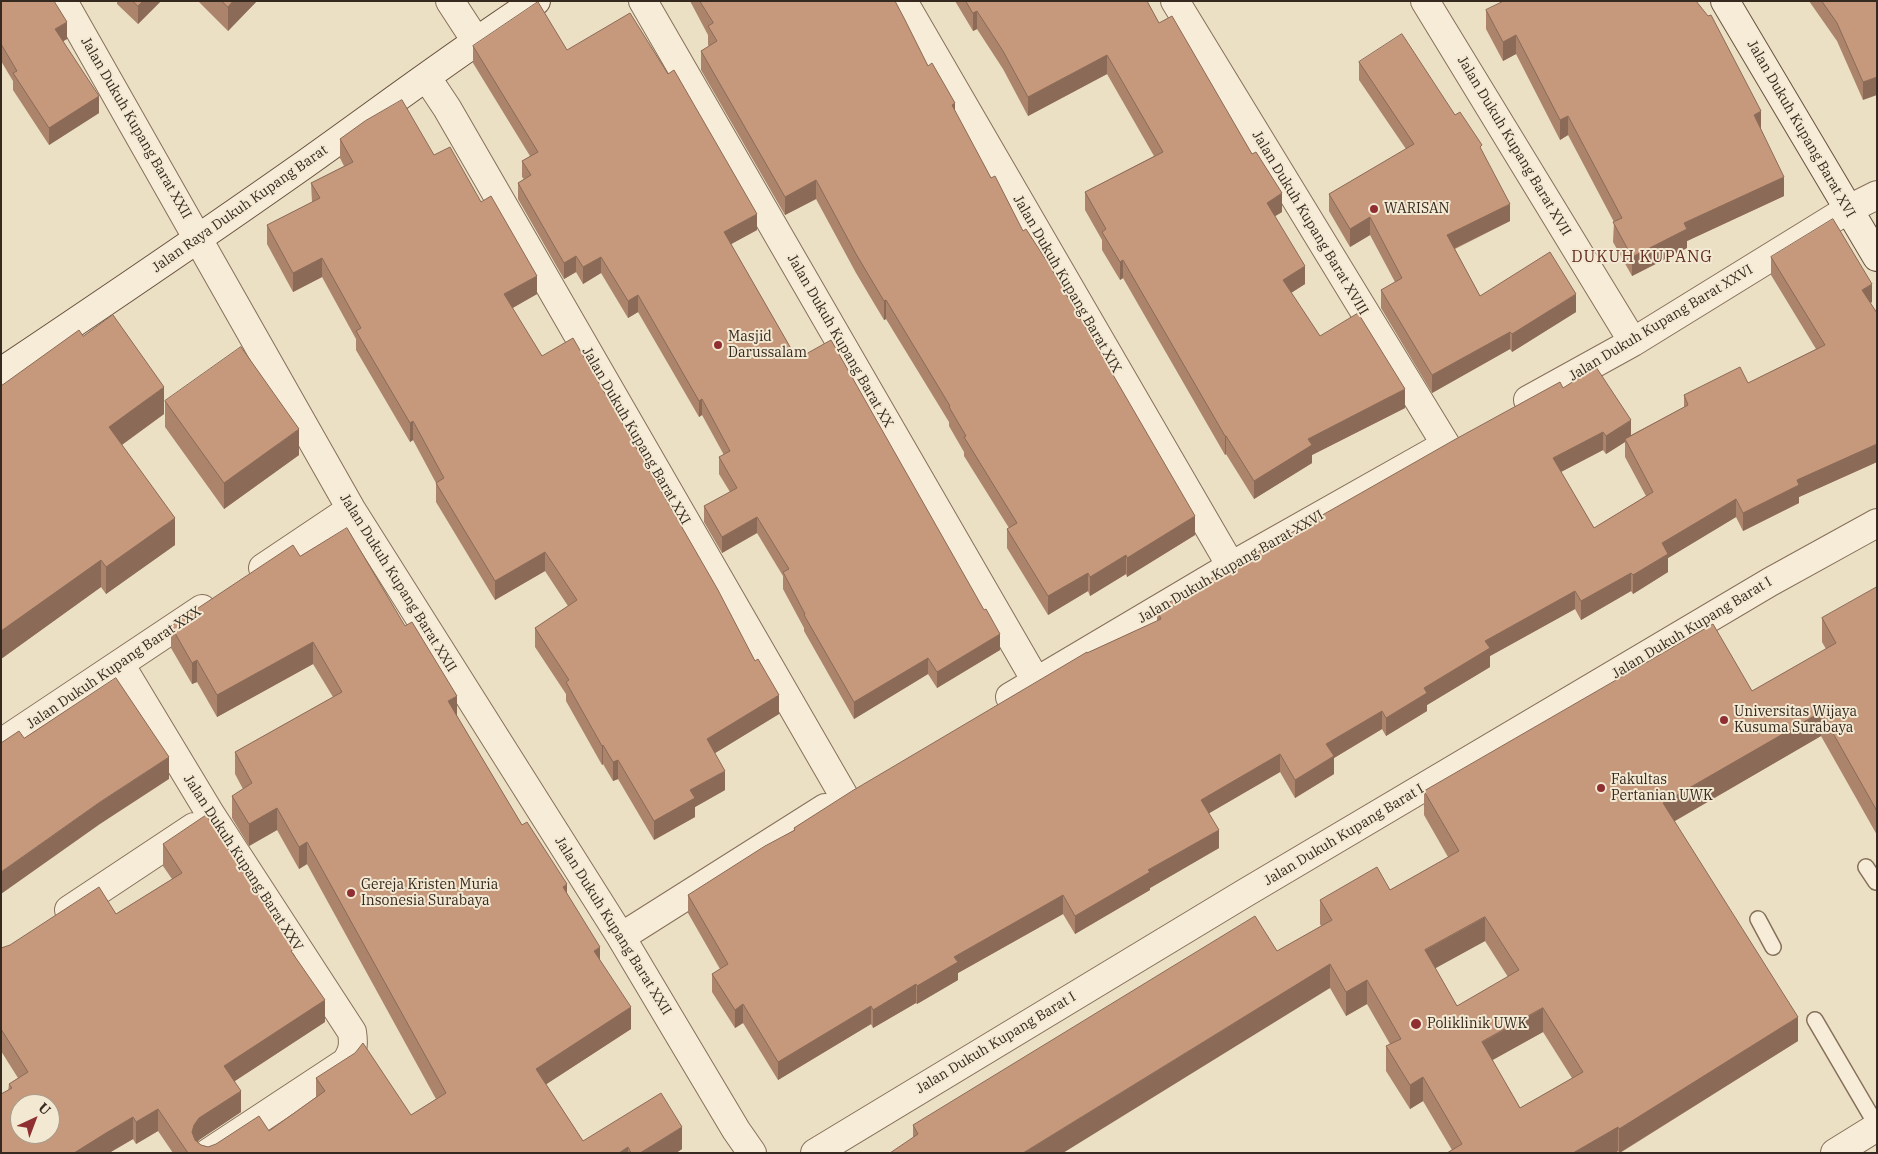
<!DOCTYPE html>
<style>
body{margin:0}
#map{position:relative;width:1878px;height:1154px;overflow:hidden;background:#ebdfc4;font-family:"IBM Plex Serif",serif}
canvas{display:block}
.frame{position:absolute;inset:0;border:2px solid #36291f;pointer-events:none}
.north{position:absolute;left:10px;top:1094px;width:50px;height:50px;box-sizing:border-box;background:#f3e9d3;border:1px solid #a79c8b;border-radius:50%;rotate:43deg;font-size:14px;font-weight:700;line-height:20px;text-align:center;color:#36291f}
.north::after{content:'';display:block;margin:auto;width:18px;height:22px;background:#902f32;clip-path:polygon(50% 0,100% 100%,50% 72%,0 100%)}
</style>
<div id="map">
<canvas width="1878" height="1154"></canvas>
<div class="frame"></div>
<div class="north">U</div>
</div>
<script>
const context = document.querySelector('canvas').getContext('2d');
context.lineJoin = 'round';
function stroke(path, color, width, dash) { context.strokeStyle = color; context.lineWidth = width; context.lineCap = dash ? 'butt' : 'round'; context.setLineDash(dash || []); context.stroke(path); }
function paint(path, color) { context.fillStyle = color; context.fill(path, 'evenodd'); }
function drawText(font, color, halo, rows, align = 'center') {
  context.font = font + ' "IBM Plex Serif",serif'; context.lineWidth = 4; context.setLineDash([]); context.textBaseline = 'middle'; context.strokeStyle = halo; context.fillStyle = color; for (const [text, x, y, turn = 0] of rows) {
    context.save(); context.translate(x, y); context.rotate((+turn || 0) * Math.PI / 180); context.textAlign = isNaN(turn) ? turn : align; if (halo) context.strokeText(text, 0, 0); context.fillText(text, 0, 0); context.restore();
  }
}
const lane = new Path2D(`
 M1866 867 1876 882
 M1758 919 1773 947
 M1815 1020 1877 1126`);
const street = new Path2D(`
 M63 1 351 509 621 937 736 1130 752 1153
 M450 1 476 41
 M643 1 1036 681
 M903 1 1231 566
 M1175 1 1446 445
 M1425 1 1633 342
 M427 78 447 108 844 796
 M1528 400 1633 342 1847 210 1877 195
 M263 568 351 509
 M120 664 211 815 352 1032C354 1045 353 1051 346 1062L208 1153
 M1010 697 1231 566 1440 448
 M1 743 202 609
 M69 910 194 827
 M621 937 825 808
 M815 1153 1245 893 1770 582 1877 523
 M1835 1153 1877 1127`);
const secondary = new Path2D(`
 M1725 1 1877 257
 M1 372C101 305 200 238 298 169 377 113 455 54 536 1`);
const wall = new Path2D(`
 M1 1 67 39 63 41 99 113 49 145 13 90V81L1 61Z
 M117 1H161L138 24 117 4Z
 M198 1H257L228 31Z
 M690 1H895L928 66 955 112 991 178 1023 231 1195 535 1127 577 1126 574 1090 596 1088 591 1048 615 1007 548V529L1009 528 964 456V452L949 426V422L886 319 884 320 856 273 816 199 785 215 701 70V51L709 46 708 45V35Z
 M955 1H1147L1159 23 1282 212 1275 216 1305 284 1291 293 1320 336 1405 408 1312 455V463L1254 499 1226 454 1225 455 1123 278 1120 280 1102 250V240L1085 210V192L1154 156 1107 74 1028 116 1003 69 977 29 973 31Z
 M1809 1H1877L1863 100 1837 41Z
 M1486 10 1761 129 1784 196 1687 241V248L1632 276 1613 242 1614 222 1568 135 1560 140 1516 54 1503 61 1486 29Z
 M473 46 567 50 757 230 731 244 797 359 1000 650 937 688 928 674 854 719 804 631V628L783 589V576L757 533 722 553 704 522V506L730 492 719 474V457L724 455 702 415 699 417 638 312 628 318 601 273 583 284 576 272 564 279 518 199V183L524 179 522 177V161L530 156 473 63Z
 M1359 62 1455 115 1482 151 1510 221 1455 249 1480 296 1576 312 1512 352 1510 349 1432 393 1381 308V290L1395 282 1370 235 1350 247 1329 211V194L1406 149 1359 80Z
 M340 139 434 155 481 202 537 294 512 308 542 356 779 714 715 753 725 790 695 807V817L654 840 618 779 613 781 603 764 602 765 566 701V694L535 647V628L568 606 545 571 495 600 436 502V483L413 440 410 442 356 350V339L322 277 293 292 267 244V225L312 202 311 183 344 166 340 158Z
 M1771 257 1872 302 1870 303 1877 313V462L1799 497V503L1743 531 1736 517 1668 558V572L1633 594 1631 591 1581 620 1575 609 1490 656V667L1427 705V711L1386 736 1382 729 1334 758V774L1295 798 1280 772 1209 813 1219 848 1150 888V890L1075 934 1063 914 958 973V980L917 1004 916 1003 873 1028 871 1024 778 1080 743 1023 735 1028 712 992V974L720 969 688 913V895L794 830V828L1087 653 1157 621V610L1563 388 1631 435 1684 407V395L1748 383 1816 349 1771 275ZM1625 442V457L1646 496 1594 528 1561 472 1603 450 1606 454Z
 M83 336 164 414 122 445 175 545 106 594 101 587 1 659V386Z
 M165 401 299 455 224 509 165 427Z
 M300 556 457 716 522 825 567 893 600 961 631 1029 546 1084 583 1141 682 1149 676 1153H173L158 1131 136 1144 133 1139 109 1153H1L9 1084 18 1078 1 1051V948L116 914 172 879 163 866V844L294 954 325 1022 235 1081 241 1112 199 1140 198 1142 201 1145 208 1147 269 1131 316 1097V1078L411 1115 436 1099 307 864 299 869 277 830 249 846 232 818V796L243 789 235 774V752L333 697 313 664 217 717 197 682 192 684 171 648V626Z
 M1877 587V835L1821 736 1674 821 1798 1041 1620 1153H1619L1618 1151 1615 1153H1447L1452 1150 1423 1101 1410 1109 1386 1071V1046L1390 1044 1367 1004 1346 1016 1330 988 913 1138V1125L1277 951 1321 926 1320 924V900L1390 890 1448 857 1424 815V791L1752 691 1826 649 1822 642V618ZM1485 941 1508 977 1457 1006 1435 968ZM1543 1032 1572 1078 1520 1108 1492 1060Z`);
const shadedWall = new Path2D(`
 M143 1H161L138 24V6Z
 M233 1H257L228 31V7Z
 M977 11V29L973 31V13Z
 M67 22V39L55 46V29Z
 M1516 35V54L1503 61V42Z
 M1107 55V74L1028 116V97Z
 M1877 77V95L1863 100V82Z
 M99 96V113L49 145V128Z
 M955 103V122L952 105Z
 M1761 111V130L1754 115Z
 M1568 116V135L1560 140V120Z
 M1784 177V196L1687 241V248L1632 276V257L1684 223Z
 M816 180V199L785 215V197Z
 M1282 193V212L1267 221V203Z
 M1510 204V221L1447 252V235Z
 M757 214V230L724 248V232Z
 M1370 217V235L1350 247V229Z
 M576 256V272L564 279V263Z
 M601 257V273L583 284V267Z
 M322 258V277L293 292V273Z
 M1123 260V278L1120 280V262Z
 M1305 266V284L1283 298V280Z
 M537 276V294L504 313V294Z
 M1872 284V302L1862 308V290Z
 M1576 294V312L1512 352V334Z
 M638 295V312L628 318V301Z
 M886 300V319L884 320V301Z
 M1510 332V349L1432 393V375Z
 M164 387V414L109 454V427Z
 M1405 389V408L1312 455V463L1254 499V481L1308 439Z
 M702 399V415L699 417V401Z
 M1631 420V438L1625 439V442L1606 454V436Z
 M413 421V440L410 442V423Z
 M299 429V455L224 509V483Z
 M1603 432V450L1553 476V458Z
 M1225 436H1226V454L1225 455Z
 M1877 444V462L1799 497V503L1743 531V513L1797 480Z
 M1736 499V517L1668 558V572L1633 594V575L1662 543Z
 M1195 516V535L1127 577V558Z
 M757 517V533L722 553V537Z
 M175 518V545L106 594V567Z
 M545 552V571L495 600V581Z
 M1126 555V574L1090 596V577Z
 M101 560V587L1 659V631Z
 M1088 573V591L1048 615V596Z
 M1631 573V591L1581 620V601Z
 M1575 591V609L1490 656V667L1427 705V711L1386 736V718L1485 641Z
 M1000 634V650L937 688V672Z
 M313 642V664L217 717V695Z
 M928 658V674L854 719V702Z
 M197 660V682L192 684V663Z
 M779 695V714L707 758V739Z
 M457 696V718L448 701Z
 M1382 711V729L1334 758V774L1295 798V780L1326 744Z
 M1821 712V736L1663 828V803Z
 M603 745V764L602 765V746Z
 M1280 754V772L1201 818V800Z
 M169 757V779L100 824 1 894V872L100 802Z
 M618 760V779L613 781V762Z
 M725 771V790L695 807V817L654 840V821L690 790Z
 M277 808V830L249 846V824Z
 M1219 830V848L1150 888V890L1075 934V916L1148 870Z
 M307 842V864L299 869V847Z
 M567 884V906L563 887Z
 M1063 895V914L958 973V980L917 1004V986L954 957Z
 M1485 917V941L1425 974V950Z
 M600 947V969L594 951Z
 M1330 964V988L1063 1153H1023Z
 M1367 980V1004L1346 1016V992Z
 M916 984V1003L873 1028V1010Z
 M325 1000V1022L224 1088V1066Z
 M743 1004V1023L735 1028V1010Z
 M871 1006V1024L778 1080V1062Z
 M631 1007V1029L536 1091V1069Z
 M1543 1008V1032L1482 1066V1042Z
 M1798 1017V1041L1619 1153V1129Z
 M1423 1077V1101L1410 1109V1085Z
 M241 1091V1112L199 1140 194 1146 192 1132 194 1125 199 1118Z
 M158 1109V1131L136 1144V1122Z
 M133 1117V1139L109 1153H74L106 1133Z
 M682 1127V1149L676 1153H640Z
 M1618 1127V1151L1615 1153H1573Z
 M628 1147V1153H619Z`);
const building = new Path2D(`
 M1 1H54L67 22 55 29 99 96 49 128 13 73 17 71 1 44Z
 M133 1H143L138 6Z
 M222 1H233L228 7Z
 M700 1H895L904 18 928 66 932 63 955 103 952 105 991 178 995 176 1023 231 1026 229 1048 263 1195 516 1127 558 1126 555 1090 577 1088 573 1048 596 1007 529 1017 523 964 437 966 436 949 407 950 406 886 300 884 301 856 254 816 180 785 197 701 51 717 41 708 26 713 23Z
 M966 1H1147L1159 23 1172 16 1252 154 1256 152 1282 193 1267 203 1305 266 1283 280 1320 336 1358 313 1405 389 1308 439 1312 445 1254 481 1226 436H1225L1123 260 1120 262 1102 232 1106 229 1085 192 1163 152 1107 55 1028 97 1003 51 977 11 973 13Z
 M1504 1H1696L1708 16 1711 15 1761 111 1754 115 1784 177 1684 223 1687 229 1632 257 1613 222 1622 218 1568 116 1560 120 1516 35 1503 42 1486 10Z
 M1822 1H1877V77L1863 82 1837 23Z
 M538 2 567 50 630 13 668 74 674 70 757 214 724 232 797 359 831 340 984 610 986 609 1000 634 937 672 928 658 854 702 804 615 805 614 783 572 789 569 757 517 722 537 704 506 737 488 719 457 730 451 702 399 699 401 638 295 628 301 601 257 583 267 576 256 564 263 518 183 531 175 522 161 538 152 473 46Z
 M1402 34 1455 115 1460 112 1482 145 1480 147 1510 204 1447 235 1480 296 1550 252 1576 294 1512 334 1510 332 1432 375 1381 290 1402 278 1370 217 1350 229 1329 194 1414 144 1359 62Z
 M402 100 434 155 450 147 481 202 491 196 537 276 504 294 542 356 573 338 718 590 755 661 758 659 779 695 707 739 725 771 690 790 695 798 654 821 618 760 613 762 603 745 602 746 566 682 569 680 535 628 577 600 545 552 495 581 436 483 444 478 413 421 410 423 356 331 361 328 322 258 293 273 267 225 320 198 311 183 353 162 340 139 365 121Z
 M1833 219 1872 284 1862 290 1877 313V444L1797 480 1799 485 1743 513 1736 499 1662 543 1668 554 1633 575 1631 573 1581 601 1575 591 1485 641 1490 648 1424 688 1427 693 1386 718 1382 711 1326 744 1334 756 1295 780 1280 754 1201 800 1219 830 1148 870 1150 872 1075 916 1063 895 954 957 958 962 917 986 916 984 873 1010 871 1006 778 1062 743 1004 735 1010 712 974 728 964 688 895 765 846 795 830 794 828 852 791 1087 652V653L1161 619 1157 610 1161 607 1454 440 1560 382 1563 388 1596 367 1631 420 1606 436 1603 432 1553 458 1594 528 1653 492 1625 439 1688 405 1684 395 1740 367 1748 383 1825 345 1771 257Z
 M113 315 164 387 109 427 175 518 106 567 101 560 1 631V386L79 330 83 336Z
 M241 347 299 429 224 483 165 401Z
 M347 528 405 626 412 622 457 696 448 701 522 825 527 822 567 884 563 887 600 947 594 951 631 1007 536 1069 583 1141 661 1093 682 1127 640 1153H631L628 1147 619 1153H188L158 1109 136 1122 133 1117 106 1133 74 1153H1V1094L12 1088 9 1084 28 1072 1 1029V948L10 945 99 887 116 914 182 873 163 844 206 815 294 949 291 951 325 1000 224 1066 241 1091 199 1118 194 1125 192 1132 195 1140 201 1145 208 1147 216 1144 259 1116 269 1131 325 1091 316 1078 355 1053 363 1043 411 1115 446 1093 307 842 299 847 277 808 249 824 232 796 252 783 235 752 342 692 313 642 217 695 197 660 192 663 171 626 293 545 300 556ZM20 1104H50V1134H20Z
 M1877 587V811L1821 712 1663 803 1798 1017 1619 1129 1618 1127 1573 1153H1447L1462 1144 1423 1077 1410 1085 1386 1046 1401 1039 1367 980 1346 992 1330 964 1023 1153H890L918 1134 913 1125 1255 916 1277 951 1332 920 1320 900 1377 867 1390 890 1459 851 1424 791 1713 624 1752 691 1836 643 1822 618ZM1485 917 1519 970 1457 1006 1425 950ZM1543 1008 1583 1072 1520 1108 1482 1042Z
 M116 678 169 757 100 802 1 872V743L19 731 24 738Z`);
const markers = [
 [1374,209,5,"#902f32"],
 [718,345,5,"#902f32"],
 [1724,720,5,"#902f32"],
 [1601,788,5,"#902f32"],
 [351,893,5,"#902f32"],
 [1416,1024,6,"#902f32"]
];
const streetNames = [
 ["Jalan Dukuh Kupang Barat XXII",136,128,60],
 ["Jalan Dukuh Kupang Barat XVI",1801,129,60],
 ["Jalan Dukuh Kupang Barat XVII",1514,146,59],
 ["Jalan Raya Dukuh Kupang Barat",240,209,-35],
 ["Jalan Dukuh Kupang Barat XVIII",1310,223,59],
 ["Jalan Dukuh Kupang Barat XIX",1067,284,60],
 ["Jalan Dukuh Kupang Barat XXVI",1661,323,-31],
 ["Jalan Dukuh Kupang Barat XX",840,341,60],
 ["Jalan Dukuh Kupang Barat XXI",636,436,60],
 ["Jalan Dukuh Kupang Barat XXVI",1231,567,-30],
 ["Jalan Dukuh Kupang Barat XXII",398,583,58],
 ["Jalan Dukuh Kupang Barat I",1692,628,-31],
 ["Jalan Dukuh Kupang Barat XXX",114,668,-34],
 ["Jalan Dukuh Kupang Barat I",1344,835,-31],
 ["Jalan Dukuh Kupang Barat XXV",243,863,57],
 ["Jalan Dukuh Kupang Barat XXII",613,926,58],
 ["Jalan Dukuh Kupang Barat I",996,1043,-31]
];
const poiNames = [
 ["WARISAN",1384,209],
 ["Masjid",728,337],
 ["Darussalam",728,353],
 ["Universitas Wijaya",1734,712],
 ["Kusuma Surabaya",1734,728],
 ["Fakultas",1611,780],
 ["Pertanian UWK",1611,796],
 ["Gereja Kristen Muria",361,885],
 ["Insonesia Surabaya",361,901],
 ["Poliklinik UWK",1427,1024]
];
const quarterNames = [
 ["DUKUH KUPANG",1642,257]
];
stroke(lane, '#85705b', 18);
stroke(street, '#85705b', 30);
stroke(secondary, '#67523f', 30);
stroke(lane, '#f7ecd7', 15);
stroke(street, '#f7ecd7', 28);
stroke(secondary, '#f7ecd7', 28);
paint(wall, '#ab846b');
paint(shadedWall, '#8b6b57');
paint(building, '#c7997c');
stroke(building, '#8b6b57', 1);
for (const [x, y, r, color] of markers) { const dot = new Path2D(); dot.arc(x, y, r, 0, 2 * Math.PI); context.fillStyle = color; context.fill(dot); stroke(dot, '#f3e9d3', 2); }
drawText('14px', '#36291f', '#f3e9d3', streetNames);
drawText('14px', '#36291f', '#f3e9d3', poiNames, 'left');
context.letterSpacing = '1px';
drawText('16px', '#602c20', '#f3e9d3', quarterNames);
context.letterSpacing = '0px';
</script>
